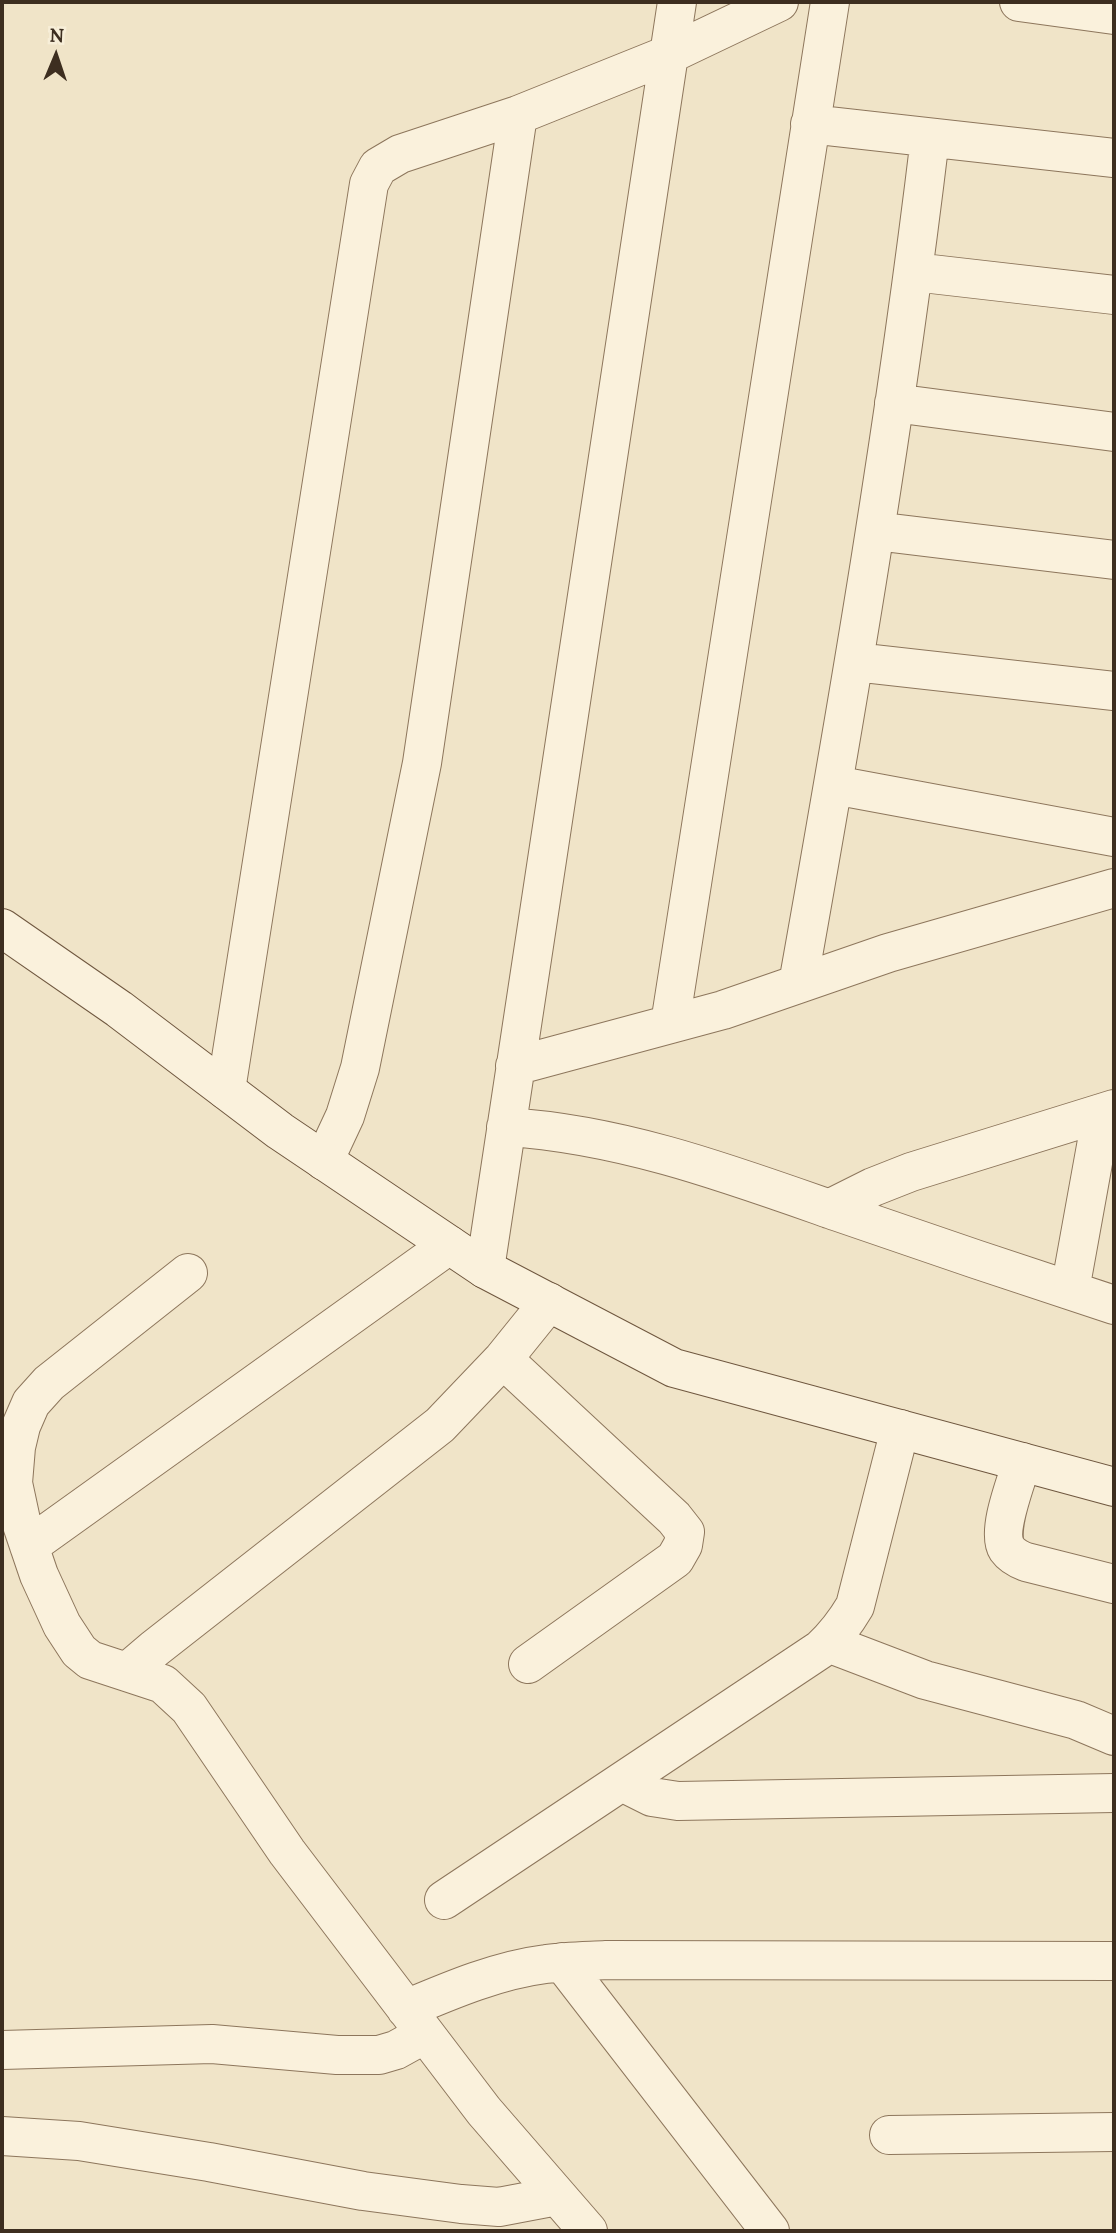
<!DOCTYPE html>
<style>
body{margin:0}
#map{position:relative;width:1116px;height:2233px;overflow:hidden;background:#f0e4c8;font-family:Lora,serif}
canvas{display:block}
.frame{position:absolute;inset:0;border:4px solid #3d2e20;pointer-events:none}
.north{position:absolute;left:21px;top:21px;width:70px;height:70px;-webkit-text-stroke:5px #f7eed8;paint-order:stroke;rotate:2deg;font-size:19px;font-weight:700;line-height:28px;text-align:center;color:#3d2e20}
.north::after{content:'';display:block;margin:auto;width:24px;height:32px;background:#3d2e20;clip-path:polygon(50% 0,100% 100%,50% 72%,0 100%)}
</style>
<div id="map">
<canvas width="1116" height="2233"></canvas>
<div class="frame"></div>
<div class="north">N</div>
</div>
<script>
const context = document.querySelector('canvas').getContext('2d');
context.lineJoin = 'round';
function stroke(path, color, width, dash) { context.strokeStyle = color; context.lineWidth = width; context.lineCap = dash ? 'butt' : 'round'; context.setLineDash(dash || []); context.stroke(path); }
const street = new Path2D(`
 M1019 2 1114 15
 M810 124 1114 158
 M914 272 1114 295
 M894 403 1114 432
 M875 531 1114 560
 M855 662 1114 691
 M834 785 1114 837
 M798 984C848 703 896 422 930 138
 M670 1024 830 2
 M515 1066 723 1010 888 953 1114 888
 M226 1090 369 184 378 167 400 154 518 115 670 54 779 2
 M506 1127C622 1134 730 1174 838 1212 930 1244 1022 1275 1114 1305
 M324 1161 345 1116 360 1068 422 763 518 115
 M829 1209 873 1187 911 1172 1114 1109
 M485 1269 677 2
 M188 1273 49 1383 31 1403 21 1426 16 1447 13 1483 22 1525 39 1575 62 1625 79 1651 90 1660 163 1684 189 1708 287 1852 484 2111 588 2231
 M1070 1290 1102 1113
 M503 1359 674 1518 685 1532 683 1545 675 1559 528 1664
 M1022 1462C1016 1482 996 1532 1007 1549 1012 1556 1018 1559 1026 1562L1114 1584
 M29 1546 449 1245
 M828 1643 925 1680 1076 1720 1114 1736
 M127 1672 154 1649 440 1425 503 1359 549 1302
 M622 1782 652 1797 678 1801 1114 1793
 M444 1900 821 1649C835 1636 845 1623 855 1606L900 1429
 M562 1962 770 2231
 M406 2009C451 1990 498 1970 546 1964 566 1961 587 1961 606 1960L1114 1961
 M2 2050 212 2044 337 2055H379L396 2050 425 2034
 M889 2135 1114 2132
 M2 2136 79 2141 209 2162 363 2191 461 2204 499 2207 557 2196`);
const secondary = new Path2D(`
 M2 928 119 1009 280 1131 485 1269 674 1368 1114 1487`);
stroke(street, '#8d765c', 40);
stroke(secondary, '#6f573f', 40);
stroke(street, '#faf1dc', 38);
stroke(secondary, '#faf1dc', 38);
</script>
